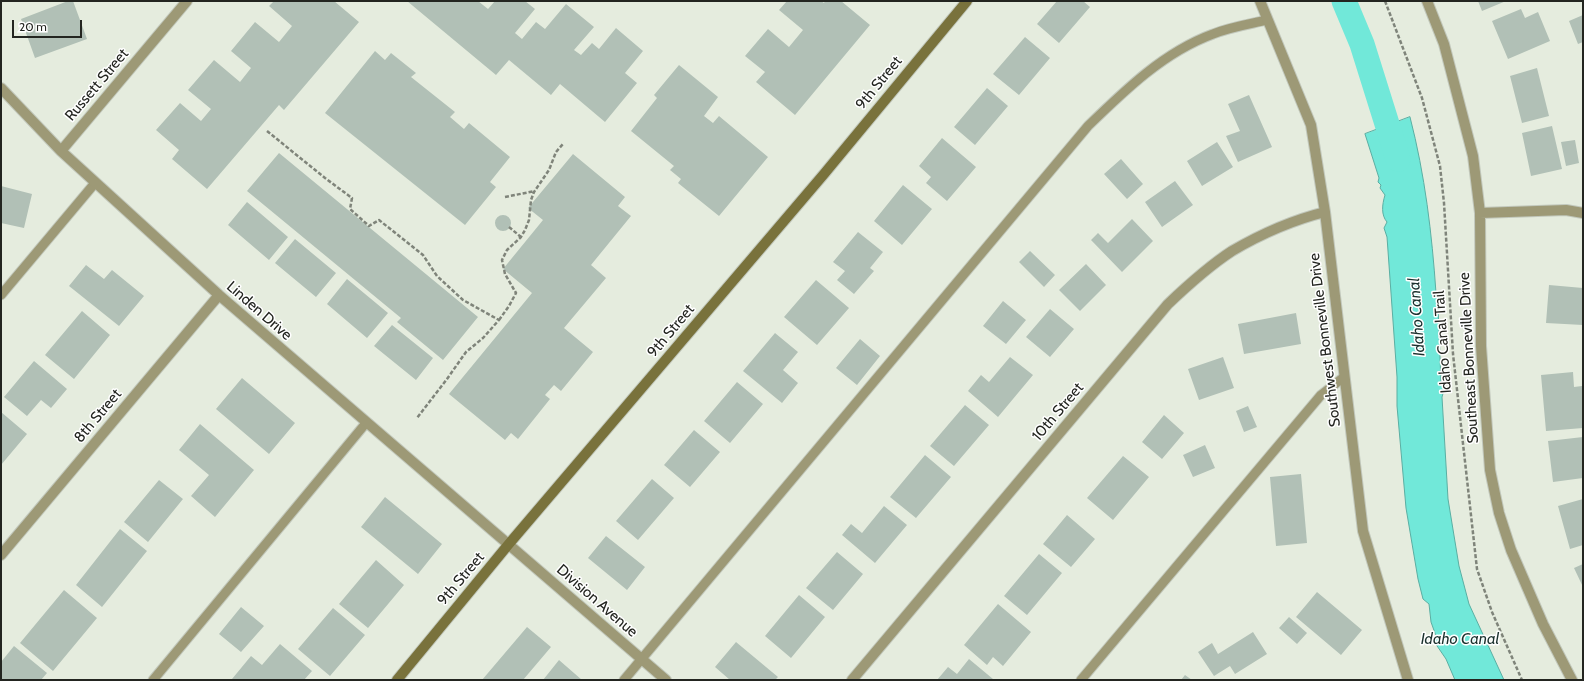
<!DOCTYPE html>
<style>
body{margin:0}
#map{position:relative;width:1584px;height:681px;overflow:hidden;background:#e5ecde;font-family:Cabin,sans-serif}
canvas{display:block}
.frame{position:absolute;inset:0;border:2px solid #232520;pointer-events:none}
.scale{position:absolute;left:12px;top:20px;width:70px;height:18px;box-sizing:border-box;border:2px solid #232520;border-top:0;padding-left:5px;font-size:12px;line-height:14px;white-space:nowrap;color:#232520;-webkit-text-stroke:3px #fff;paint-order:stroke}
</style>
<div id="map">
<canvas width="1584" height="681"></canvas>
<div class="frame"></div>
<div class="scale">20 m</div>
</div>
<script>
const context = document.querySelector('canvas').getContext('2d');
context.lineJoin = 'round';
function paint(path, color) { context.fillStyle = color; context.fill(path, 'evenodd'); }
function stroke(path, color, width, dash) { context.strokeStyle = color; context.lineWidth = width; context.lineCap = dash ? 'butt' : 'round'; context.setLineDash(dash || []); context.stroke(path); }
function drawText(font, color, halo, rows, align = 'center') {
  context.font = font + ' Cabin,sans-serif'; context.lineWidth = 3; context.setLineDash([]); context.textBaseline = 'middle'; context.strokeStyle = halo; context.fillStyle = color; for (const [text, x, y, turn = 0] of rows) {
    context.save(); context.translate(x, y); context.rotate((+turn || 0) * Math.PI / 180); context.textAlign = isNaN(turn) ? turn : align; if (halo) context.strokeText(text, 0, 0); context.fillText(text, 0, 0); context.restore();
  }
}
const water = new Path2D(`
 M1410 117C1425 175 1432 234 1436 293L1440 301 1438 305 1441 383 1444 390 1442 397 1448 499 1459 566 1469 604 1504 680H1455L1446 659 1433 640 1436 636 1431 622 1429 604 1423 599 1418 579 1406 508 1397 406V377L1387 237 1384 228 1387 222C1381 215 1382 205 1385 195L1380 188 1381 185 1378 182 1379 178 1365 134Z`);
const canal = new Path2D(`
 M1344 1 1362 44 1398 159`);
const building = new Path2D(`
 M68 1H73L87 39 35 58 21 19Z
 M274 1H334L359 22 284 110 279 105 207 189 172 159 179 150 156 130 180 103 201 121 211 109 188 90 214 60 240 82 251 68 231 51 255 22 279 42 292 26 269 6Z
 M407 1H478L488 9 495 1H525L535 9 515 33 522 39 536 22 545 29 566 4 594 27 574 50 581 55 592 43 599 49 616 28 643 51 625 73 637 83 605 122 560 84 551 95 509 60 496 75Z
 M787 1H821L824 3 825 1H841L870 25 795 115 756 82 765 72 745 56 768 29 789 47 803 30 779 10Z
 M1057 1H1083L1090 7 1059 43 1037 24Z
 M1478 1H1506L1482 11Z
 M1521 9 1525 18 1538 12 1550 41 1508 59 1492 21Z
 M1583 15V42L1578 44 1569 21Z
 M1025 37 1050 58 1019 95 993 74Z
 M375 51 385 60 391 53 416 73 411 77 455 112 450 117 464 129 469 123 510 157 490 182 496 187 465 225 325 113Z
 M679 65 718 97 704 116 713 123 719 116 768 157 719 216 678 183 681 179 670 170 674 166 631 131 657 98 654 95Z
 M1537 68 1549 116 1522 123 1510 76Z
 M987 88 1008 106 975 145 954 127Z
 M1249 95 1272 147 1238 162 1226 136 1240 131 1228 104Z
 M1552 126 1562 169 1531 176 1522 133Z
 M942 138 976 167 947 201 926 183 931 177 919 166Z
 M1575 140 1579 163 1566 166 1561 142Z
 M1217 142 1233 167 1202 186 1187 161Z
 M279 153 478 317 443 360 397 322 401 318 247 191Z
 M573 154 625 197 618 206 631 216 591 265 606 278 564 328 593 352 561 391 554 385 545 395 550 399 518 439 511 433 505 440 449 394 532 293 503 269 543 220 528 208Z
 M1121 159 1143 184 1127 199 1104 174Z
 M1175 181 1193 205 1162 227 1145 202Z
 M903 185 932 209 902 245 874 221Z
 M1 186 32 194 24 228 1 223Z
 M247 202 288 237 269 260 228 225Z
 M495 223a8 8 0 1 1 16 0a8 8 0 1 1-16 0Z
 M1132 219 1153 241 1122 272 1091 240 1098 233 1108 243Z
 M858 232 883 252 870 268 874 271 854 294 837 280 845 271 833 262Z
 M295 239 336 273 316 297 275 263Z
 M1030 251 1055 275 1044 287 1019 262Z
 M1086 264 1106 285 1080 311 1059 290Z
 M86 265 104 279 112 270 144 296 119 326 69 286Z
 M347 279 388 313 367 338 327 304Z
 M816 280 849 308 817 345 784 317Z
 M1549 285 1583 288V325L1546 323Z
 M1003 301 1026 320 1006 344 983 326Z
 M1050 309 1074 329 1050 357 1026 337Z
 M82 311 110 335 74 379 45 355Z
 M1296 313 1301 344 1244 354 1238 324Z
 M392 325 433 358 416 380 374 346Z
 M775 333 798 352 783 370 798 383 782 403 743 371Z
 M860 339 880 356 857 385 836 368Z
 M1010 357 1033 375 998 417 968 391 981 375 989 382Z
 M1223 357 1234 388 1199 400 1188 369Z
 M34 361 67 389 51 408 41 400 27 416 4 397Z
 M1573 372 1574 387 1582 386 1583 428 1546 431 1541 375Z
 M242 378 295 423 269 454 216 409Z
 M737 382 763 404 730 443 704 421Z
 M965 405 989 425 954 466 930 446Z
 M1248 406 1257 427 1244 432 1236 411Z
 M1 412 27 434 1 465Z
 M1164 415 1184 433 1162 459 1142 442Z
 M200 424 254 470 215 517 191 496 209 475 179 450Z
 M694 430 720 452 690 487 664 465Z
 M1583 437V478L1553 482 1548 441Z
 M1205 445 1215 468 1193 477 1183 455Z
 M925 455 951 477 916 518 890 497Z
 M1123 456 1149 477 1113 520 1087 498Z
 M1301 474 1307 543 1276 546 1270 477Z
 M652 479 674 498 638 540 616 521Z
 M159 480 183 499 148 542 124 522Z
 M385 497 442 544 418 574 361 527Z
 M1583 499V545L1570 549 1558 506Z
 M884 506 907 525 875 563 842 535 851 524 862 533Z
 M1067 515 1095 539 1071 567 1043 544Z
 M120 529 147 551 102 607 76 585Z
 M606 536 645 567 627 590 588 558Z
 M837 552 863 574 833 610 806 588Z
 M1039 554 1062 573 1027 615 1004 596Z
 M376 560 404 585 368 628 339 604Z
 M1583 564V587L1574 568Z
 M64 590 97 618 53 671 20 643Z
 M1317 592 1362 630 1341 655 1296 617Z
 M799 595 825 617 791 658 765 636Z
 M998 604 1031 632 1003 666 993 657 987 665 964 645Z
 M241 607 264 626 241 652 219 634Z
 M333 608 365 635 330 676 298 649Z
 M1289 617 1307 633 1297 644 1279 628Z
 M527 627 551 647 523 680H482Z
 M1253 632 1267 654 1235 674 1230 666 1214 676 1198 652 1212 643 1218 654Z
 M736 642 778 677 775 680H730L715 667Z
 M280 644 312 671 304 680H233L232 679 251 656 262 665Z
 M14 646 47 673 41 680H1V662Z
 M969 659 993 679 992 680H937L948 667 957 674Z
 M559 660 582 680H543Z
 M1185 675 1192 680H1181Z`);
const path = new Path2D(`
 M1385 1 1422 98 1440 166 1444 203 1453 354 1477 569 1492 612 1522 680
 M267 131 325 178 352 198 350 209 369 226 379 220 423 255 437 276 463 300 499 320 483 338 466 352 447 379 417 418
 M505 197 535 191
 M509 227 521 237
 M499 320 509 306 516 293 505 274 502 260 507 250 521 237 525 230 529 220 531 200 534 192 549 170 556 152 563 144`);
const lane = new Path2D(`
 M1 295 95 183
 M153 680 366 423
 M624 680 1088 126C1125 90 1164 52 1213 34 1230 27 1250 24 1267 20
 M1081 680 1321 395 1344 377`);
const street = new Path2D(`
 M1260 1 1311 125 1325 212 1363 531 1408 680
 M1427 1 1444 44 1473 156 1480 213 1481 346 1490 470 1499 513 1511 550 1543 624 1572 680
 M1 88 61 151 219 295 666 680
 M61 151 187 1
 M1480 213 1566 210 1583 213
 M1 555 219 295
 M852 680 1168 304C1188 285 1209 266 1232 251 1261 234 1293 220 1325 212`);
const secondary = new Path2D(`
 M397 680 508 545 824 174 967 1`);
const streetNames = [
 ["9th Street",879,83,-51],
 ["Russett Street",97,85,-50],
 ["Linden Drive",259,311,41],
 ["9th Street",671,331,-50],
 ["Southwest Bonneville Drive",1325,340,-97],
 ["Idaho Canal Trail",1443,342,-94],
 ["Southeast Bonneville Drive",1469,358,-93],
 ["10th Street",1058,412,-50],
 ["8th Street",98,416,-50],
 ["9th Street",461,579,-50],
 ["Division Avenue",597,601,41]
];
const waterNames = [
 ["Idaho Canal",1417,317,-94],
 ["Idaho Canal",1460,639]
];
paint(water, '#71e8d9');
stroke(water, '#5aaea2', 1);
stroke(canal, '#71e8d9', 25);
paint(building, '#b1c0b6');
stroke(lane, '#c2c8bc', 11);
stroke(street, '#c2c8bc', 12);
stroke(secondary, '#c2c8bc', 12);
stroke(path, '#7f847a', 2.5, [4, 2]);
stroke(lane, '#9d9976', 9);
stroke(street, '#9d9976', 10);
stroke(secondary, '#79723c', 10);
drawText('15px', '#232520', '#fff', streetNames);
drawText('italic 16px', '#1b312e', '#fff', waterNames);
</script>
